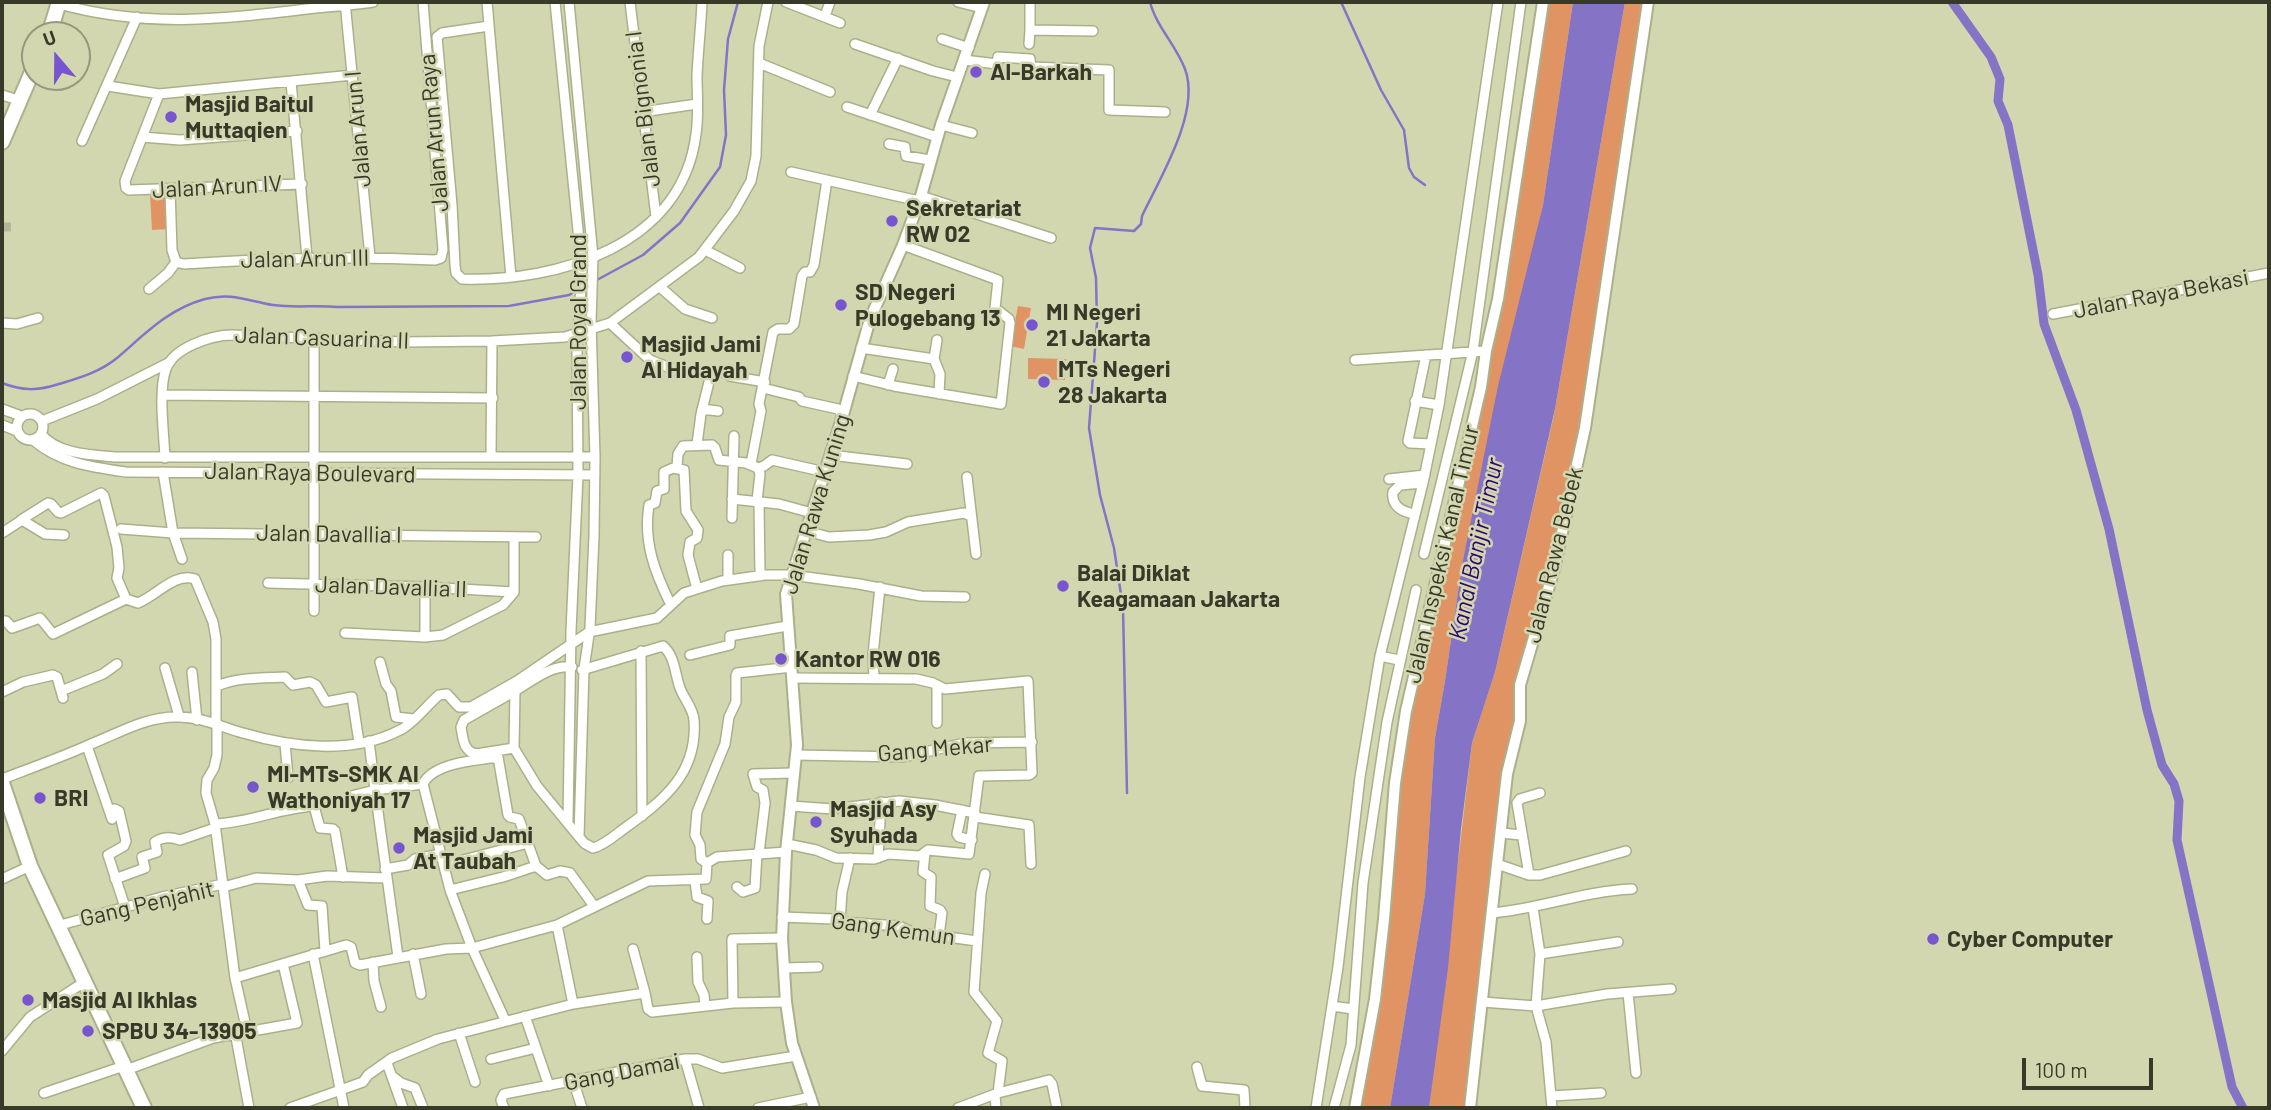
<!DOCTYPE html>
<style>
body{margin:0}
#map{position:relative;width:2271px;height:1110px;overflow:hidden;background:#d3d7b0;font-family:Barlow,sans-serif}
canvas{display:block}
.frame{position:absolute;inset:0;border:4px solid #373929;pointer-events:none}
.north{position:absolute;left:21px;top:21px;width:70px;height:70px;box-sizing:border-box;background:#d3d7b0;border:2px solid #95987a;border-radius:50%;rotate:340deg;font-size:19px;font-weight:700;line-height:28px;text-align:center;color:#373929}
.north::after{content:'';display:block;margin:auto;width:24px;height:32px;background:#7755ce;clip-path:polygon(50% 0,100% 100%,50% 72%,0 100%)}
.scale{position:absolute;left:2022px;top:1058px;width:131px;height:32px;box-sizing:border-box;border:4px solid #373929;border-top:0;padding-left:9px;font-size:21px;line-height:24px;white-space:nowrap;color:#373929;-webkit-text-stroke:5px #d3d7b0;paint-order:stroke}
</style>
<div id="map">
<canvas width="2271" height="1110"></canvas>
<div class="frame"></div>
<div class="north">U</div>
<div class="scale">100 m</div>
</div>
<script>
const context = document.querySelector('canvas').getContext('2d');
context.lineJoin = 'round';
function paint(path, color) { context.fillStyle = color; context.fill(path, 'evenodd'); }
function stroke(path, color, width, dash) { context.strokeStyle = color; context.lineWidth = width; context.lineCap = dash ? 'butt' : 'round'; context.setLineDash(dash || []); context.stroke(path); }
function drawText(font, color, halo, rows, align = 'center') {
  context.font = font + ' Barlow,sans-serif'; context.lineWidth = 5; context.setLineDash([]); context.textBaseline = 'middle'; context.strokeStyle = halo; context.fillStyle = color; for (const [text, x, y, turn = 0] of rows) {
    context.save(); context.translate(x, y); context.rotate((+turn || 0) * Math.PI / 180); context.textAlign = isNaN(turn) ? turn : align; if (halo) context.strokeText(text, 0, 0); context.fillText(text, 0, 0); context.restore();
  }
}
const green = new Path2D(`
 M1543 2H1573L1543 205 1462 565 1445 681 1435 738 1425 894 1390 1108H1355L1375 999 1395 783 1481 387Z
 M1625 2H1647L1616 225 1563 528 1520 685V721L1507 774 1470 1108H1429L1472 743 1495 672 1554 415Z
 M168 193 170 229 152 230 150 194Z
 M1018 306 1031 308 1024 349 1010 346Z
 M1028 358 1066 359 1065 380 1028 379Z`);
const water = new Path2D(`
 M1573 2H1625L1555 409 1495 672 1472 743 1461 829 1448 968 1429 1108H1390L1425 894 1435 738 1445 681 1462 565 1498 386 1543 205Z`);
const stream = new Path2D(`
 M1341 2 1381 90 1404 130 1409 168 1414 177 1425 185
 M595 281 643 255 680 223 720 167 726 135 724 90 728 39 738 2
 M2 383C23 391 37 391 59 384 79 378 100 372 117 358 144 335 168 309 205 299 232 292 248 301 273 305 293 308 316 305 337 307L509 306 569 295 577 290
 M1127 793 1123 608 1114 548 1100 495 1089 428 1097 323 1096 278 1090 248 1095 228 1134 231 1141 224 1142 216C1160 178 1201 112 1185 69 1176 45 1156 26 1150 2`);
const canal = new Path2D(`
 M1952 2 1991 57 2000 79 1998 101 2008 125 2038 275 2044 324 2076 410 2109 529 2147 710 2162 765 2174 784 2179 801 2177 840 2232 1087 2243 1108`);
const minorTunnel = new Path2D(`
 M2 227H14`);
const minor = new Path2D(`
 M345 2 370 257
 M487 2 511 277
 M555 2 582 270 577 350 578 475 571 631 568 821
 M569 2 593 257 591 323 595 457 594 536 590 628 584 669 579 836
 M630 2 656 217
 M786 2 840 23
 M958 2 982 8
 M1030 2V30L1093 31
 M56 3C146 29 224 19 315 8 334 6 354 5 373 2
 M825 16 830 2
 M489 26 442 33 437 37 452 205 455 265 456 273 462 279C558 282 682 246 696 134 699 115 697 95 697 76 698 51 701 27 702 2
 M942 39 969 48
 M855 44 933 71 957 77
 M1029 44 1030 30
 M964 60 997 64 998 57 1030 59 1031 67 1109 70V110L1165 112
 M759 63 830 92
 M291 82 307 257
 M108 86 159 94 353 75
 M159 94 125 181 126 188 129 190 302 184
 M2 95 18 100
 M847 107 937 137
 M642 112 697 104
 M870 115 898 58
 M941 125 972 133
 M142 137 180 140 297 131
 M82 141 137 17
 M889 144 905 147 906 156 930 160
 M791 172 919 201
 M921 196 1051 238
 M705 250 740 268
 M176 262 184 264C268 258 351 256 435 260L441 258 443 250 423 2
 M660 287 685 309 712 318
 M149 289 168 273 176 262 172 250 170 190
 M2053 314 2269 273
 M2 323 17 324 38 318
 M610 323 650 360 685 374
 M314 339V611
 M937 340 934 359 940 374 939 394
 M861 348 934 359
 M1426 355 1408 441 1410 443 1431 444
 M1355 360 1486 351
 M730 376 765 382
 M853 376 894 386 1001 404 1010 323 1009 319 995 308 998 280 903 245
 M888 385 893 369
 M763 388 799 397 802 401 838 409 843 415
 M163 395 493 398
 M1415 401 1439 405
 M2 409 21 416
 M702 409 718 411
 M17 427a13 13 0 1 1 26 0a13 13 0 1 1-26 0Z
 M42 421 97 399 170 362
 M2 425 17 431
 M41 434C57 454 91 455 115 457H595
 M33 440C60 463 91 467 126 472L595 475
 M697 444 701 414 712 370
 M491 455 492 341
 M830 455 907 464
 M165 458C164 434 158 390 166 369 173 348 211 335 232 335L404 342 492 341 565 337 610 323 699 257 734 211 751 181 756 156 759 46 768 2
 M751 464 761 411 759 404 773 332 778 329H789L794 324 802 276 805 272H810L814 265 827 180
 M677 467 678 454 683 446 712 445 715 448 719 460 746 463 758 468 760 474 757 501
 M758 468 764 466 772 460 825 472
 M163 472 173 533 182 559
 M967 477 976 554
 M1389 479 1425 475
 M732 499 779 504 812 513
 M759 502 760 576
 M1415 514C1402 512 1391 506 1393 492L1400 485 1423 483
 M732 518 734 436
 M21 520 48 503 51 504 58 512 61 513 101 493 104 496 117 547 119 568 117 578 126 599 138 603C156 596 175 572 195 579L213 622 216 639V722
 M121 529 173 533 536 537
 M806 531 829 537 869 535 886 532 908 522 964 513 971 516
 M2 533 22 520 45 534 64 535
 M514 537V592
 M1424 554 1473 351 1521 2
 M728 580V555
 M268 583 425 587 514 592
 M425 587V637
 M671 605C655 573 643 542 649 505L655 503 657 491 664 489V472L673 468 684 470 686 511 698 530 697 538 690 542 688 555 697 589
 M2 621H6L12 628 40 618 53 634 126 599
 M345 633 425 637 443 635 503 605 514 592
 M641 651 642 816
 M690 655 730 645V636L787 626
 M1380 656 1399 660
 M380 662 386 684 391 691 396 717 413 719
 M572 667C552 664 532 681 515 691L514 748 537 786 584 843 593 848C605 845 615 835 625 828 664 800 698 773 694 720 693 707 682 697 679 685 675 672 674 655 663 646L582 670
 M165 668 179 716
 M192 672 197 720
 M874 679 873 654 880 587
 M217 686C238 677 263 678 285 677L293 685 310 682 316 685 326 702 352 697 359 742
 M937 686V723
 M61 691 103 674 117 664
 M2 692 23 682 53 675 57 677 63 698
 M217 723V755L214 768 207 780 206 793 215 824 235 978 247 1031
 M369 741 375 790 423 784
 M285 743 288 778
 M87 746 112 819
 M514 748 476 754C463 751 463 738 461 727L464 720 515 691
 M796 755 903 757 965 743 1032 742
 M2 779C31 768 62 757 91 744 119 733 145 717 176 717 200 716 221 727 243 733 291 747 353 755 400 730 413 724 427 705 439 695L447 694 459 707H471L517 681 589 632 657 618 684 593 722 581 765 575H791L859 584 921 596 965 597
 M423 784 450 890 472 948 505 1020
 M423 784C433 763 476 760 498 757L508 815 510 817 519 819 536 866
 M351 796 375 790 398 957
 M791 806 833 809 899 801 935 805 975 813
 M109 810 115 809 119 811 126 841 124 846 108 855 125 907
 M962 810 957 834 959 837 972 840
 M975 817 1029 825 1031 864
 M215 824C248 823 280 808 314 806L320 828 333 829 335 831 343 877
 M1501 833 1521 835
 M787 844 816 850 836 858 874 859 888 854 920 856 928 850 969 854 979 776 1029 775 1032 773 1028 681 945 689 933 683 916 679 793 678
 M759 853 765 803 763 790 757 787 753 774 794 773
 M925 853 923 872 931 877 930 906 940 910 942 913 939 936
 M878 858 881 802
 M707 863 701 859 700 845 695 835 697 812 725 744 729 717 736 702V676L737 673 792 667
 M1497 864 1529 875H1540L1626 851
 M444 865 528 843
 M385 869 408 865 415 859 441 854
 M985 874 981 893 974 992 997 1021 988 1053 1002 1061 998 1093
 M1529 875 1517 803 1520 799 1540 793
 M2 879 30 866
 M115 879 145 868 142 857 157 852 155 842C164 836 172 837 180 840L215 828
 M298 880 327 876 386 878
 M695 881 697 897 708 901 707 919
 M223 887 256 878 298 880 308 905 322 906 325 951
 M737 887 743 892 755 888 757 853
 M450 890 503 877 536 866 547 875 560 871 570 873 594 906
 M1533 908 1540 954 1536 1006 1546 1042 1552 1108
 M1492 913C1539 909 1584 891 1632 889
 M782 917 834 919 842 922 899 926 912 932 977 941
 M840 921 842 892 850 858
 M557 925 573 1004
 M57 926 162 897 223 884
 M633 949 645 993
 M313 954 344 1108
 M413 954 421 994
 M1540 954 1618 942
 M697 957 698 982 704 995 705 1006
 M373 962 374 981 381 1007
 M784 968 818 967
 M235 978 346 945 351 947 355 963 360 965 446 949 472 948 557 925 648 881 706 879 707 863 717 857 786 852
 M1628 993 1636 1073
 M1482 1002 1536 1006 1607 994 1671 989
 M733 1003 732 939 782 938
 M1332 1006 1353 1009
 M525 1016 549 1086
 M235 1032 249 1108
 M459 1033 475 1082
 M2 1051 30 1017 86 981
 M491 1059 536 1048
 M685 1059 699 1108
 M387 1063 403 1108
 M1197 1067 1202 1086 1244 1090 1245 1108
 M126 1070 213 1038 297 1023 283 964
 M392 1076 401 1083 415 1088 423 1108
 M573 1080 582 1108
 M44 1093 124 1066
 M995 1094 996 1108
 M1552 1096 1601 1093
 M290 1108 363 1082 368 1075 392 1058 438 1039 573 1004 645 993 648 1009 652 1012 733 1003 786 1002
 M504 1108 501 1100 504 1094 685 1059H698L722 1068 796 1056
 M758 1108 811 1097
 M958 1108 998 1093 1049 1080 1052 1084 1057 1108
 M1316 1108 1338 967 1360 777 1380 656 1423 483 1439 405 1498 2
 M1334 1108 1351 1045 1363 883 1387 722 1416 590`);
const tertiary = new Path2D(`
 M814 1108 792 1043 786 1002 782 938 786 852 797 745 786 594 843 415 870 319 903 245 921 196 941 125 984 2
 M1355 1108 1375 999 1384 919 1395 783 1406 711 1481 387 1486 351 1498 299 1543 2
 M1470 1108 1507 774 1520 721V685L1554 569 1585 428 1648 2`);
const primary = new Path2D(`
 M49 35 59 2
 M2 142 35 65
 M2 783 30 866 144 1108`);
const markers = [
 [976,72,7,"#7755ce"],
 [171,117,7,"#7755ce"],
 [892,221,7,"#7755ce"],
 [841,305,7,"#7755ce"],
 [1032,325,7,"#7755ce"],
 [627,357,7,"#7755ce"],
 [1044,382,7,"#7755ce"],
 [1063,586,7,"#7755ce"],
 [781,659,7,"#7755ce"],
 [253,787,7,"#7755ce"],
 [40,798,7,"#7755ce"],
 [816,822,7,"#7755ce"],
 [399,848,7,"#7755ce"],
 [1933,939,7,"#7755ce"],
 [28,1000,7,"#7755ce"],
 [88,1031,7,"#7755ce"]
];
const poiNames = [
 ["Al-Barkah",990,72],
 ["Masjid Baitul",185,104],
 ["Muttaqien",185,130],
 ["Sekretariat",906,208],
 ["RW 02",906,234],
 ["SD Negeri",855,292],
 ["Pulogebang 13",855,318],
 ["MI Negeri",1046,312],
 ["21 Jakarta",1046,338],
 ["Masjid Jami",641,344],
 ["Al Hidayah",641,370],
 ["MTs Negeri",1058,369],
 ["28 Jakarta",1058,395],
 ["Balai Diklat",1077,573],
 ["Keagamaan Jakarta",1077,599],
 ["Kantor RW 016",795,659],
 ["MI-MTs-SMK Al",267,774],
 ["Wathoniyah 17",267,800],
 ["BRI",54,798],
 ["Masjid Asy",830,809],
 ["Syuhada",830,835],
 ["Masjid Jami",413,835],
 ["At Taubah",413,861],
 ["Cyber Computer",1947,939],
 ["Masjid Al Ikhlas",42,1000],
 ["SPBU 34-13905",102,1031]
];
const streetNames = [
 ["Jalan Bignonia I",643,109,-97],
 ["Jalan Arun I",358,129,-95],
 ["Jalan Arun Raya",434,133,-95],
 ["Jalan Arun IV",217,187,-3],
 ["Jalan Arun III",305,259,-1],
 ["Jalan Raya Bekasi",2161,294,-11],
 ["Jalan Royal Grand",578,322,-90],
 ["Jalan Casuarina II",322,338,2],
 ["Jalan Raya Boulevard",310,473,1],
 ["Jalan Rawa Kuning",816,504,-73],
 ["Jalan Davallia I",329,534,1],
 ["Jalan Inspeksi Kanal Timur",1442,554,-77],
 ["Jalan Rawa Bebek",1554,555,-76],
 ["Jalan Davallia II",391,587,2],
 ["Gang Mekar",935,749,-5],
 ["Gang Penjahit",147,904,-13],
 ["Gang Kemun",893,929,8],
 ["Gang Damai",622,1072,-11]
];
const waterNames = [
 ["Kanal Banjir Timur",1476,549,-78]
];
paint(green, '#e09464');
paint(water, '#8573c6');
stroke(stream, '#8573c6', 2.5);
stroke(canal, '#8573c6', 9);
stroke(minorTunnel, '#b4b795', 9, [9, 4.5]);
stroke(minor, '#acb08a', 12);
stroke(tertiary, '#acb08a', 14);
stroke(primary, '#acb08a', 18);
stroke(minor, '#fff', 9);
stroke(tertiary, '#fff', 10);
stroke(primary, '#fff', 14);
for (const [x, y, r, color] of markers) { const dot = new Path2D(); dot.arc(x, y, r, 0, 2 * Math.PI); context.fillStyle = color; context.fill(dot); stroke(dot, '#d3d7b0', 2.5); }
drawText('bold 23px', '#373929', '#d3d7b0', poiNames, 'left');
drawText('23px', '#373929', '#d3d7b0', streetNames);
drawText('italic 24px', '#31046d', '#d3d7b0', waterNames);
</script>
